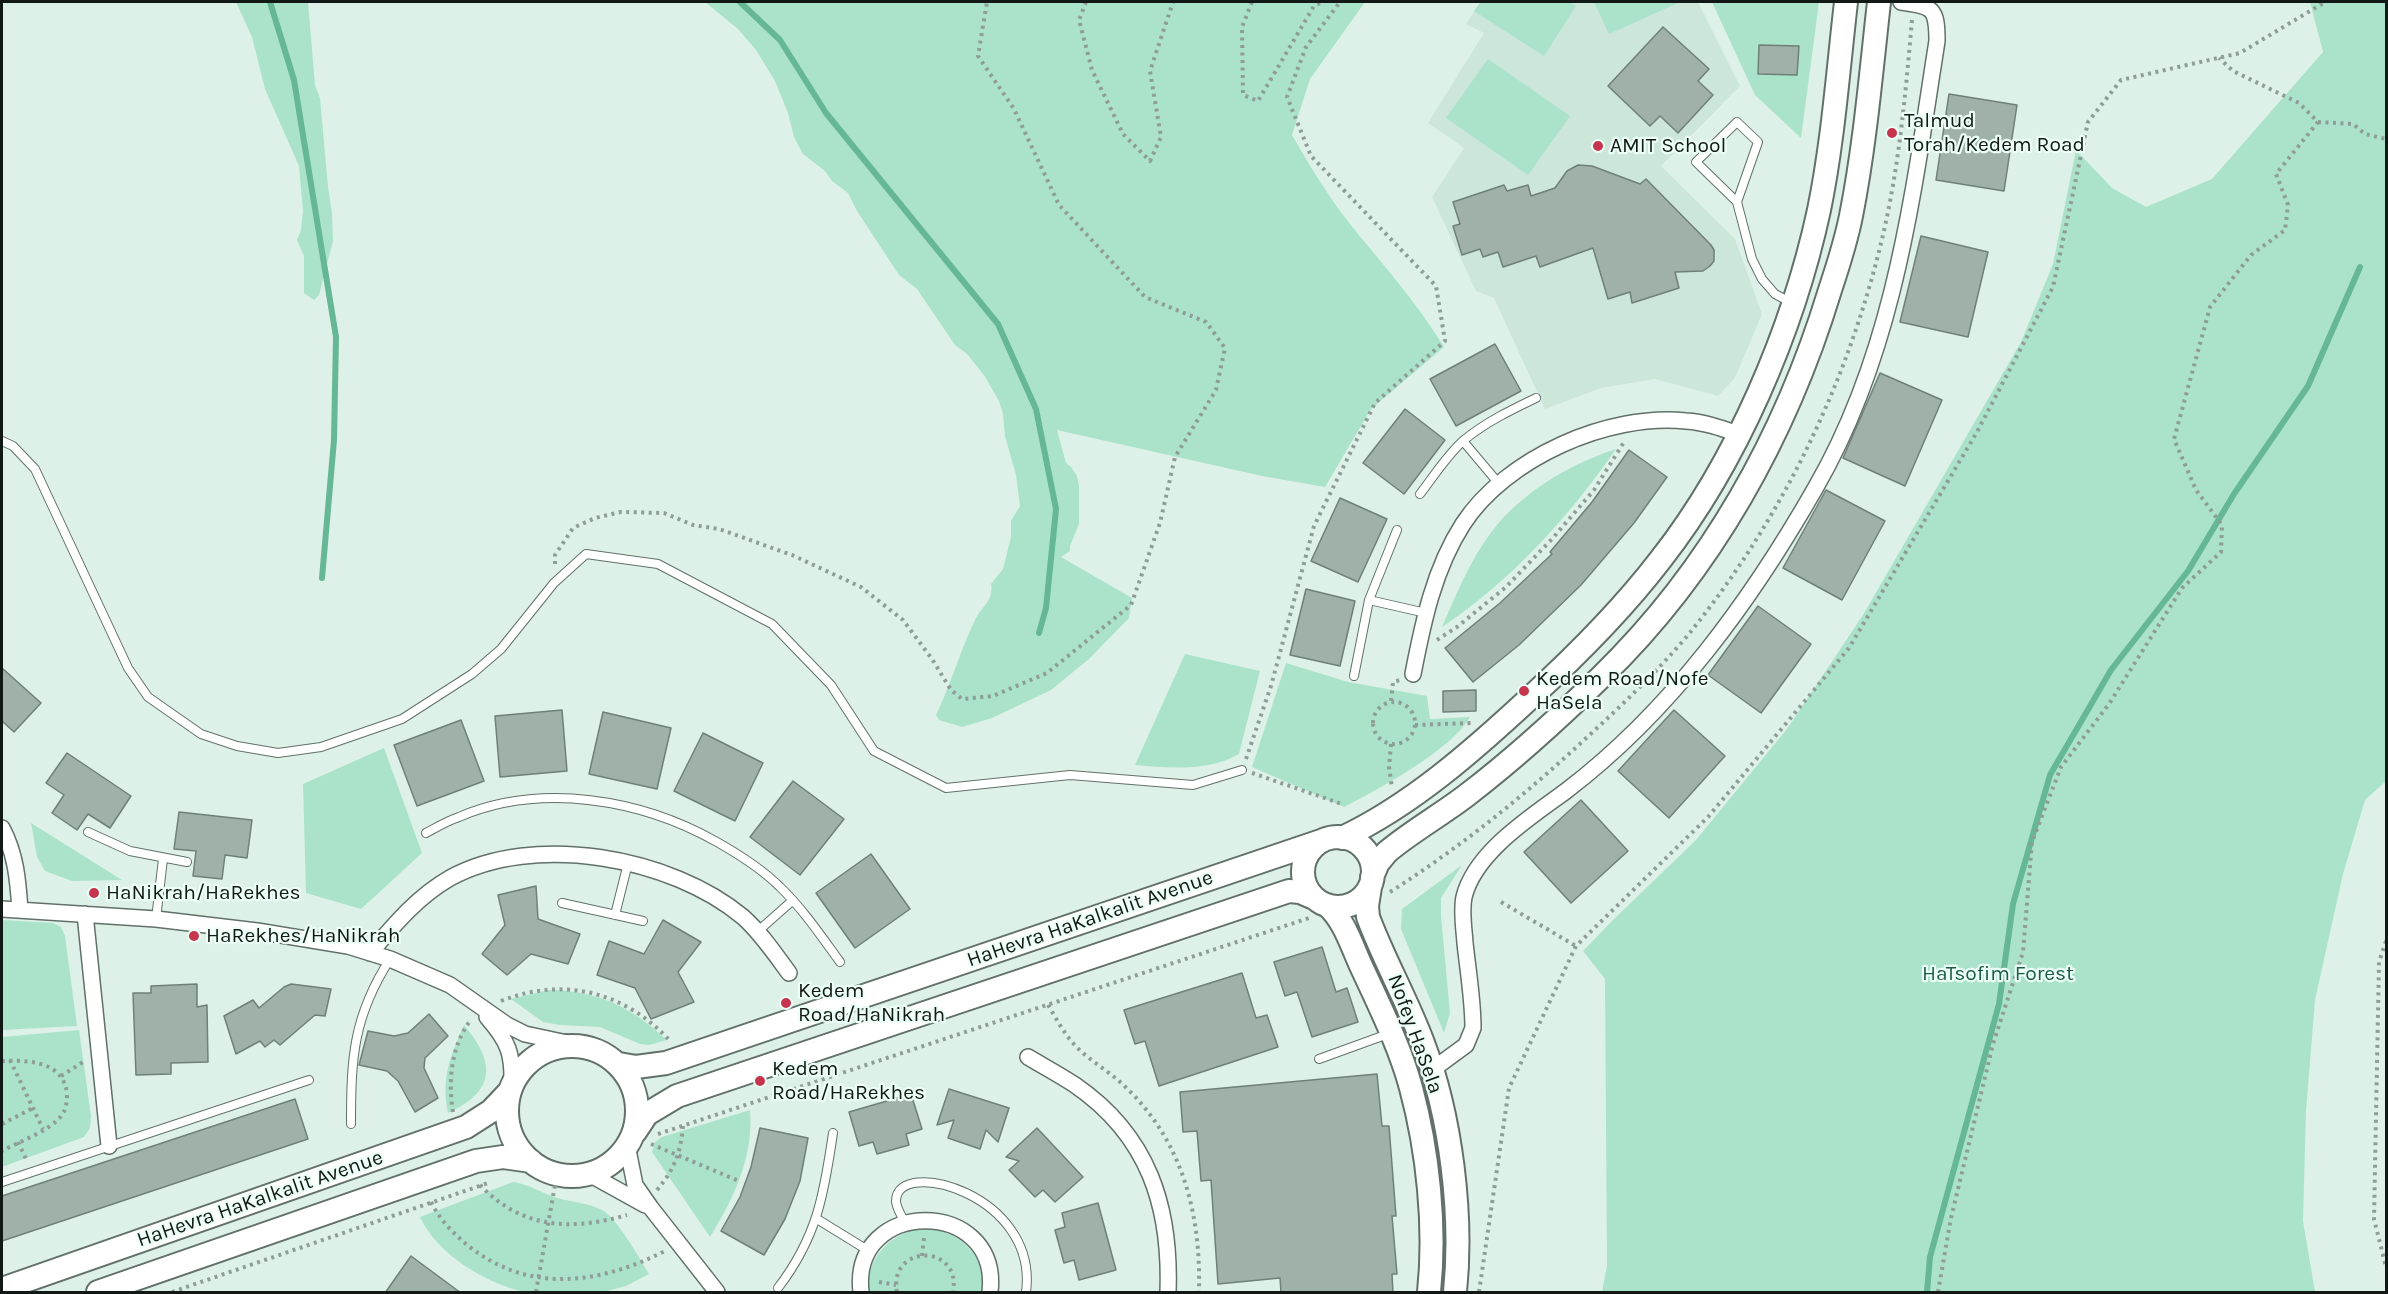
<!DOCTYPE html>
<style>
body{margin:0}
#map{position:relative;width:2388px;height:1294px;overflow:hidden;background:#def1e8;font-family:Karla,sans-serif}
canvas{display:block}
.frame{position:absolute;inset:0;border:3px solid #121815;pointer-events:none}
</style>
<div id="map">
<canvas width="2388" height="1294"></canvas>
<div class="frame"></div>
</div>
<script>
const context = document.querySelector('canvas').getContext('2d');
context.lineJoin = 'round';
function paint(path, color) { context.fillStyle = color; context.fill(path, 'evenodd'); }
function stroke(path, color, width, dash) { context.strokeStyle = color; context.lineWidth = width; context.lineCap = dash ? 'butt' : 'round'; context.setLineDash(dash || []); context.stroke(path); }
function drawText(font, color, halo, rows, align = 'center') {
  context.font = font + ' Karla,sans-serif'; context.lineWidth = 4.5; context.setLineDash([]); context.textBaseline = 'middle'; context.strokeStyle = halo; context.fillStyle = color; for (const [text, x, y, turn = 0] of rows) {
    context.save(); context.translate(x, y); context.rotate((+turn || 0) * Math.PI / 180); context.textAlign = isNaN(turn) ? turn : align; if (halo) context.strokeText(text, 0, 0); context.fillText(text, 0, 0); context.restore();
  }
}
const built = new Path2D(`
 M1480 2H1698L1740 86 1661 166 1735 239 1762 314 1735 378 1718 396 1655 379 1601 388 1545 409 1494 298 1476 291 1432 197 1464 148 1428 123 1484 33 1466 24Z`);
const green = new Path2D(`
 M236 2H308L315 85 320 98 328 187 332 213 333 241 319 295 314 300 304 293V256L297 240 301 230 303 211 299 166 265 89 252 37Z
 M705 2H1365L1310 79 1292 135C1310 166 1328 196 1350 224 1383 265 1416 301 1444 347L1371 409 1325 487 1262 476 1057 430 1066 463 1071 467 1077 476 1079 486V524L1070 546V551L1061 557 1132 598 1129 618 1089 659 1051 690 992 718 962 727 939 720 936 715C951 684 960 651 975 620 981 607 994 601 991 584L1003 569 1011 537V521L1020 506 1016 475 1005 436 1003 414 999 401 984 375 967 354 955 345 917 289 899 275 857 211 848 193 832 181 825 171 803 154 794 137 788 113 775 81 756 50 738 29Z
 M1481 2H1569L1576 6 1544 56 1474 11Z
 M1594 2H1680L1609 34Z
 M1712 2H1819L1801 138 1755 95Z
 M2310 2H2386V781L2365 800 2343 874 2315 1000 2306 1111 2303 1221 2315 1292H1602L1607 1266 1605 979 1583 951 1613 920 1696 840 1787 729 1863 615 2021 342 2053 264 2076 150 2112 188 2146 207 2212 179 2323 52Z
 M1488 59 1570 116 1528 175 1446 118Z
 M1616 449C1569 517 1511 581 1442 627 1457 593 1472 555 1497 525 1527 489 1573 463 1616 449Z
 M1185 654 1260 671 1239 754C1207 772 1170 768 1135 765Z
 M1286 663 1348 682 1427 696 1430 719 1470 717C1450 751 1379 789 1344 807L1252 767Z
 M384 748 422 853 361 909 306 893 303 784Z
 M31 823 122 880 72 881 45 871 37 857Z
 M1462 865 1441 898V916L1450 1013 1444 1033 1401 929 1402 909Z
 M2 920 53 923 61 927 65 936 77 1026 2 1030Z
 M549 990C599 991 631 1007 667 1040L649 1045 640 1044 600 1027 560 1025 543 1022 511 999Z
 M464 1025C496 1063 496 1091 448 1113 441 1077 450 1057 464 1025Z
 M79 1030 91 1116 90 1128 84 1137 2 1167V1037Z
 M750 1110C754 1156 734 1198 710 1237L652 1152 655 1142 662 1137Z
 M513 1182C528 1184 542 1193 557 1198 572 1202 589 1203 602 1210 617 1218 640 1259 649 1274L626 1286 603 1292H525C486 1284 437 1254 420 1217Z
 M919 1228C957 1229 986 1251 982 1292H869C865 1259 888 1236 919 1228Z`);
const stream = new Path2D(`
 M270 2 294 80 336 337 334 440 322 578
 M740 2 780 40 826 113 998 324 1036 409 1056 509 1046 608 1039 633
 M1927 1292 1930 1257 1999 1004 2013 904 2050 775 2111 670 2188 571 2234 494 2308 386 2360 267`);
const building = new Path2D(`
 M1663 27 1709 69 1698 81 1713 95 1678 133 1660 116 1650 126 1608 86Z
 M1759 45 1799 46 1797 75 1758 74Z
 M1949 94 2017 105 2004 191 1936 180Z
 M1578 165 1592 166 1640 184 1646 179 1711 245 1714 250V261L1710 266 1703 271 1675 272 1679 288 1632 303 1630 292 1608 299 1593 248 1540 267 1536 256 1503 267 1498 252 1483 257 1480 249 1462 255 1453 226 1460 224 1453 202 1504 185 1507 191 1528 185 1531 196 1555 188 1567 171Z
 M1921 236 1988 252 1968 337 1900 322Z
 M1495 344 1521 391 1456 426 1430 379Z
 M1880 373 1942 400 1905 486 1843 458Z
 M1405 409 1445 440 1404 494 1363 463Z
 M1629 450 1667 477 1634 523 1581 585 1519 645 1473 682 1445 648 1500 603 1552 554 1550 552 1592 502Z
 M1826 490 1885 521 1842 600 1783 568Z
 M1340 498 1387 519 1358 582 1311 561Z
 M1306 589 1355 601 1340 666 1290 655Z
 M1758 606 1811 644 1761 713 1708 675Z
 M2 668 41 703 14 732 2 721Z
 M1476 690V711L1443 712V691Z
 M562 710 567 771 500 777 495 716Z
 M1674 710 1725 756 1669 818 1618 771Z
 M603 712 671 728 657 789 589 774Z
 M461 720 484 781 417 806 394 745Z
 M703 733 763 763 735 821 674 791Z
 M67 753 131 796 110 828 88 814 77 830 52 813 64 795 46 783Z
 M793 781 844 819 800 875 750 837Z
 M1581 800 1628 851 1571 903 1524 852Z
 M179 812 252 820 247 858 225 855 222 879 193 876 196 851 174 849Z
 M871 854 910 909 855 948 816 893Z
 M536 886 538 919 580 934 568 964 531 954 507 975 482 954 505 925 498 895Z
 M663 920 701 942 678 972 694 1002 651 1019 635 988 597 975 609 941 644 954Z
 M1322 947 1336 992 1347 988 1358 1022 1312 1037 1297 992 1285 996 1274 962Z
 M1242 973 1256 1018 1267 1015 1278 1047 1159 1086 1145 1041 1135 1044 1124 1010Z
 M197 984V1007L207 1005 208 1062 171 1063V1074L136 1075 133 993H151V986Z
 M291 984 331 989 325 1016 315 1015 280 1045 274 1040 265 1047 260 1041 236 1054 224 1016 253 1000 259 1008 284 987Z
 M429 1014 448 1036 425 1058 424 1068 438 1098 415 1112 398 1081 387 1071 359 1065 368 1031 394 1036 408 1033Z
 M1377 1074 1382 1126H1389L1396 1216H1392L1397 1274H1392L1393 1293H1281L1280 1278 1218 1284 1211 1180 1201 1181 1197 1131 1183 1132 1180 1092Z
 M949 1089 1009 1108 998 1142 986 1130 980 1149 948 1138 954 1120 937 1125Z
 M911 1094 922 1129 906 1134 909 1145 877 1154 873 1142 859 1146 849 1112Z
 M295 1099 308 1139 2 1241V1196Z
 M760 1128 808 1138 800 1181 785 1219 764 1255 721 1231 740 1197 751 1167Z
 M1037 1128 1083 1177 1055 1202 1043 1190 1035 1197 1009 1170 1019 1161 1006 1157Z
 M1098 1203 1116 1270 1079 1280 1074 1260 1064 1263 1055 1230 1065 1227 1062 1213Z
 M411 1256 461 1293H385Z`);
const path = new Path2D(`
 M1086 2 1079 20 1092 70 1123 134 1150 161 1161 137 1150 71 1173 2
 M1252 2 1242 27 1243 95 1258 101 1314 6 1322 2
 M2318 122 2353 124 2365 134 2386 139
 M555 564V555L573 528 595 518 621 512 664 513 693 525 719 529 792 555 861 587 903 620 932 659 951 690 962 699 993 696 1047 673 1131 605 1160 523 1175 457 1216 390 1225 348 1206 322 1145 297 1059 205 1014 109 978 56 987 2
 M1437 640 1457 627 1506 587 1552 539 1594 490 1624 442
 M1391 701 1393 682 1400 680
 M1373 723a21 21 0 1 1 42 0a21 21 0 1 1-42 0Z
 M1415 725 1472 723
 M1391 744 1389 767 1392 788
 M1246 759 1271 686 1314 526 1375 403 1445 341 1436 286 1311 156 1287 97 1306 47 1340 2
 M1252 773 1342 804
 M1390 892C1459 848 1523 797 1583 741 1620 707 1656 673 1688 635 1784 517 1852 374 1885 226 1900 158 1906 88 1912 20
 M1501 902 1576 946
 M2386 941 2379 962 2374 1219 2386 1267
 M501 1001C564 976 626 992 671 1042
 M1048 1005C1056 1018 1063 1032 1073 1043 1086 1058 1104 1068 1119 1081 1182 1137 1201 1212 1199 1292
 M10 1060 43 1129
 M2 1061C28 1060 64 1061 67 1094 67 1103 66 1110 61 1116 50 1131 18 1142 2 1151
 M61 1076 83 1062
 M453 1112C448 1082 451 1046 470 1021
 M2 1124 33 1108
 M658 1134 1309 918
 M18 1142 27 1161
 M651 1144 739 1181
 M480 1185C522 1229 571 1231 627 1215
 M657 1190C674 1170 681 1152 683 1126
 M431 1202C440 1220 452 1232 466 1244 527 1294 598 1285 665 1251
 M922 1256 924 1238
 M879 1282 896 1285
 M172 1292 491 1182
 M536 1292 557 1174
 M897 1292C888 1244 962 1243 953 1292
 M1479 1292 1509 1088 1576 946 1708 817 1849 648 1977 432 2053 287 2088 122 2121 80 2240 53 2325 2
 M1938 1292 1951 1218 1993 1044 2023 952 2032 842 2061 767 2109 704 2182 588 2221 552 2222 525 2196 490 2174 439 2210 307 2251 255 2285 230 2288 205 2276 174 2318 122 2299 103 2233 71 2219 58`);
const lane = new Path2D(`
 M1737 202 1758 142 1737 122 1696 162 1737 202 1752 259 1762 279 1775 294 1792 303
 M2 441 13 446 35 469 128 668 148 697 201 734 237 746 278 753 321 747 402 719 472 674 501 649 554 583 586 554 658 564 772 624 831 685 874 751 946 788 1070 775 1193 785 1242 770
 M1463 441 1500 485
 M1420 494C1434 476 1447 455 1464 440 1486 422 1511 410 1536 398
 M1369 600 1426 613
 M1354 676 1369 600 1397 530
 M88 832 130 851 187 862
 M426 833C437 827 447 821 459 817 541 782 641 799 717 842 740 855 762 869 780 887 803 909 821 936 840 962
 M562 903 643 921
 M615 915 628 863
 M156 919 163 859
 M757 932 792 901
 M1319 1059 1388 1034
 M351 1124C351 1058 353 1017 390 959
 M2 1182 309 1080
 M817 1219 869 1251
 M905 1223C902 1216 896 1208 896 1201 896 1156 1039 1194 1026 1292
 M778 1288C817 1237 824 1195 833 1133`);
const street = new Path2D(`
 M1413 674C1423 622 1434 569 1463 524 1506 458 1608 413 1686 421 1704 422 1721 428 1738 434
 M2 828C16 854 18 881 20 910
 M2 909 156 919 257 931 348 946 390 959 450 985 507 1025 525 1034 581 1046
 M85 914 109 1146
 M370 953C394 925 417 897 450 878 534 832 671 857 743 917 761 933 775 954 789 973
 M487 1017C509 1042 513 1054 512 1087
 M1028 1057C1043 1066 1060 1075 1075 1085 1149 1136 1171 1207 1168 1292
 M1432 1070 1466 1045 1473 1028C1473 1000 1468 971 1465 943 1464 928 1461 911 1464 897 1475 852 1531 817 1566 791 1671 711 1751 601 1816 487 1895 350 1913 194 1937 41 1937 8 1933 6 1901 2
 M627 1145 635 1185 651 1208 717 1292
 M589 1174 645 1205
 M861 1292C850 1197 1001 1197 990 1292`);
const secondary = new Path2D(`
 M1303 872a35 35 0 1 1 70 0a35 35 0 1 1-70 0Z
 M1342 838C1412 805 1475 749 1531 697 1578 654 1622 610 1661 559 1737 462 1793 330 1819 210 1833 142 1838 71 1846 2
 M1372 877 1378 863 1387 852C1412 831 1441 815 1467 795 1514 759 1559 718 1602 676 1711 570 1786 435 1830 290 1838 266 1846 241 1851 216 1865 145 1871 73 1879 2
 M1370 887 1367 906 1368 917C1384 960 1407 1000 1423 1043 1451 1116 1463 1215 1455 1292
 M1327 905C1345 921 1352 947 1362 968 1380 1007 1400 1047 1411 1088 1428 1151 1436 1227 1429 1292
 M507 1111a65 65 0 1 1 130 0a65 65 0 1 1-130 0Z
 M619 1064 636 1067 666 1063 1321 841
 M635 1132 647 1114 677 1096 1289 891 1300 892 1314 898
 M2 1289 466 1127 491 1111 509 1092
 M98 1292 476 1161 503 1157 531 1161`);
const markers = [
 [1892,133,6,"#c5354d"],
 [1598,146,6,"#c5354d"],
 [1524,691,6,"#c5354d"],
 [94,893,6,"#c5354d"],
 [194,936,6,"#c5354d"],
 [786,1003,6,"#c5354d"],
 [760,1081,6,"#c5354d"]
];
const poiNames = [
 ["Talmud",1904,121],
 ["Torah/Kedem Road",1904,145],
 ["AMIT School",1610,146],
 ["Kedem Road/Nofe",1536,679],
 ["HaSela",1536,703],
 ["HaNikrah/HaRekhes",106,893],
 ["HaRekhes/HaNikrah",206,936],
 ["Kedem",798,991],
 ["Road/HaNikrah",798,1015],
 ["Kedem",772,1069],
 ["Road/HaRekhes",772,1093]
];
const streetNames = [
 ["HaHevra HaKalkalit Avenue",1090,919,-19],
 ["Nofey HaSela",1415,1034,70],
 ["HaHevra HaKalkalit Avenue",260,1199,-19]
];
const parkNames = [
 ["HaTsofim Forest",1998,974]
];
paint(built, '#cce6da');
paint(green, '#aae3ca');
stroke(stream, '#65b796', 6);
paint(building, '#9fb1a8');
stroke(building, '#6f8078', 1.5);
stroke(lane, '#61716a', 10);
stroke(street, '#61716a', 18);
stroke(secondary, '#61716a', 26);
stroke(path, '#8f9d97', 4, [3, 4.5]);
stroke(lane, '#fff', 8);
stroke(street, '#fff', 15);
stroke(secondary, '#fff', 22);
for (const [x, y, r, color] of markers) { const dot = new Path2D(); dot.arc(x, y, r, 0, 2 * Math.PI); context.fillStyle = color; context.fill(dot); stroke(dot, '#ecfff6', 2); }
drawText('21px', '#121815', '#ecfff6', poiNames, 'left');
drawText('21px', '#121815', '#ecfff6', streetNames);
drawText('21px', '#1d5c46', '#ecfff6', parkNames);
</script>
